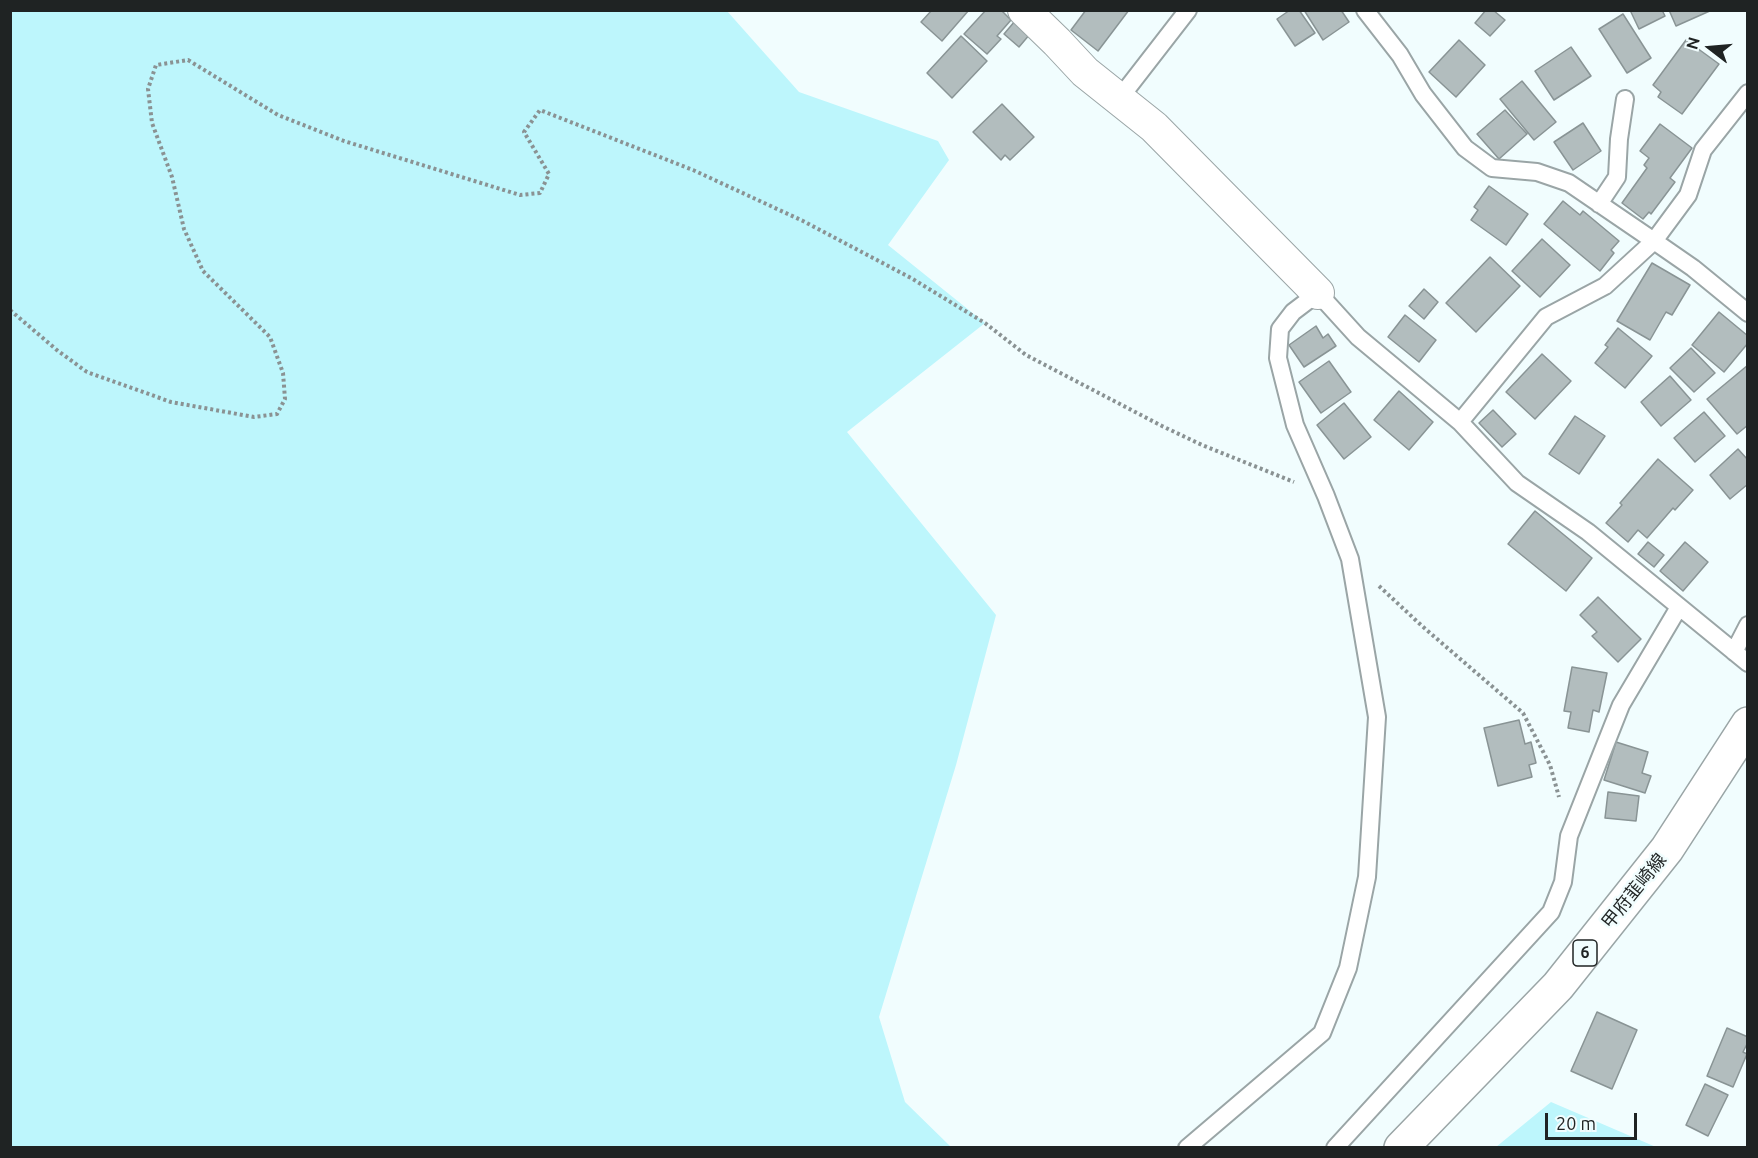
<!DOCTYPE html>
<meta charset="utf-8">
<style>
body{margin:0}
#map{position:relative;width:1758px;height:1158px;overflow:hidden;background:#f1fdfe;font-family:Ubuntu,sans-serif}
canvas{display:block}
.frame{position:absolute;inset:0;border:12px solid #1f2323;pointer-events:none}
.north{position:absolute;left:1680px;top:18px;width:60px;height:60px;-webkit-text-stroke:4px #f1fdfe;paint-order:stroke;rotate:286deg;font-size:16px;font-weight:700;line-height:24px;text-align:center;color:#1f2323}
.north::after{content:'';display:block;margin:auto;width:21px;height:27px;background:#1f2323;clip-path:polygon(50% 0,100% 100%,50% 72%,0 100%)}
.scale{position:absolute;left:1545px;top:1113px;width:92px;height:27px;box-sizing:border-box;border:3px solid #1f2323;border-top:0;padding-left:8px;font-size:18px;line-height:21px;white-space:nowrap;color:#1f2323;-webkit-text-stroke:4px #f1fdfe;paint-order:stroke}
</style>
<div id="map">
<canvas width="1758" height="1158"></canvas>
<div class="frame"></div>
<div class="north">N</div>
<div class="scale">20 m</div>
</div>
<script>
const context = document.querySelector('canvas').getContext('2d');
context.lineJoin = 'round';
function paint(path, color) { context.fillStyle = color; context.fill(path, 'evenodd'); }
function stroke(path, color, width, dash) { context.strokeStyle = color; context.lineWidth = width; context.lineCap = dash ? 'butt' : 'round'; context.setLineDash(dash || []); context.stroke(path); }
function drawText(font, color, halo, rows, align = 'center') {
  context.font = font + ' Ubuntu,"Noto Sans JP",sans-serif'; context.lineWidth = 5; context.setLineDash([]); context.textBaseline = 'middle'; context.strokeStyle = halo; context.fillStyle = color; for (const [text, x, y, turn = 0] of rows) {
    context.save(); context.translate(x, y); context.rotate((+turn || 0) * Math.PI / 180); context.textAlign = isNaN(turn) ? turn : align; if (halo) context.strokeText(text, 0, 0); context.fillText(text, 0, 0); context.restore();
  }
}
const green = new Path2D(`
 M10 11H727L799 92 938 141 949 160 888 245 985 323 847 432 996 615 956 765 879 1017 905 1102 951 1147H11Z
 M1551 1102 1656 1147H1496Z`);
const building = new Path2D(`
 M932 10H969L942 41 921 22Z
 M986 10H1001L1011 20 997 36 1001 39 987 54 964 34Z
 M1086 10H1129L1098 51 1071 30Z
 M1290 10H1299L1315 33 1295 46 1277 19Z
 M1304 10H1341L1349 22 1323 40Z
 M1486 10H1493L1505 20 1490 36 1475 23Z
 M1630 10H1662L1665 16 1639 29Z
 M1669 10H1712L1676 26Z
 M1623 14 1651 58 1627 73 1599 29Z
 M1015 21 1030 34 1019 47 1004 34Z
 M961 36 987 61 952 98 927 73Z
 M1459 40 1485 65 1456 97 1429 72Z
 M1686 40 1719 64 1682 114 1658 97 1661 92 1653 85Z
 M1571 47 1591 76 1554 100 1535 71Z
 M1522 81 1556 122 1534 140 1500 99Z
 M1002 104 1034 137 1010 160 1005 155 1001 160 973 132Z
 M1505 110 1527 134 1499 159 1477 134Z
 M1583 123 1601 151 1573 170 1554 142Z
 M1660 124 1692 148 1670 178 1675 182 1651 214 1649 212 1643 219 1622 203 1647 168 1644 165 1649 158 1640 151Z
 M1489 186 1528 214 1506 245 1471 220 1478 210 1474 207Z
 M1563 201 1580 215 1583 211 1619 241 1611 250 1614 253 1600 271 1544 224Z
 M1542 239 1570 265 1540 297 1512 271Z
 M1490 257 1520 286 1476 332 1446 303Z
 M1652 263 1690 285 1672 315 1666 312 1650 340 1617 321Z
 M1424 289 1438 302 1424 319 1409 306Z
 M1719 312 1748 336V343L1724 372 1692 345Z
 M1405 315 1436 340 1419 362 1388 337Z
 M1316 326 1323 338 1328 334 1336 346 1304 367 1289 345Z
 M1618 328 1652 356 1625 388 1595 363 1608 347 1605 345Z
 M1691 348 1715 373 1694 392 1670 368Z
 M1542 354 1571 381 1535 419 1506 392Z
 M1329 361 1351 392 1321 413 1299 382Z
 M1748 365V425L1737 434 1707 399Z
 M1670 376 1691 400 1661 426 1641 402Z
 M1399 391 1433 422 1409 450 1374 420Z
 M1344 403 1371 437 1344 459 1317 425Z
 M1493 410 1516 434 1502 447 1479 423Z
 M1704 412 1725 436 1695 462 1674 438Z
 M1575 416 1605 436 1579 474 1549 454Z
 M1738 449 1748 460V484L1730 499 1710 475Z
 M1658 459 1693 490 1675 510 1673 508 1647 538 1638 530 1628 542 1606 523 1622 505 1620 503Z
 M1535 511 1592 558 1566 591 1508 544Z
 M1648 542 1664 555 1654 567 1638 554Z
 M1685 542 1708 562 1683 591 1660 571Z
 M1598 597 1641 639 1618 662 1592 636 1597 632 1580 615Z
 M1572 667 1607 673 1599 712 1593 710 1589 732 1568 728 1571 712 1564 711Z
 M1519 720 1525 744 1531 742 1536 763 1529 765 1532 777 1498 786 1484 728Z
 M1616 742 1648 752 1642 773 1651 776 1645 793 1604 780Z
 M1608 792 1639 796 1636 821 1605 818Z
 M1597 1012 1637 1030 1612 1089 1571 1071Z
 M1727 1028 1748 1037V1042L1743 1052 1747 1054 1733 1087 1707 1076Z
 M1705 1084 1728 1095 1708 1136 1686 1125Z`);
const path = new Path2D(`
 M10 310 58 351 87 372 171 402 254 417 277 414 285 399 283 373 270 337 203 271 184 229 172 177 152 123 148 89 156 65 188 60 278 115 344 141 520 195 540 193 549 174 524 132 540 110 693 170 803 221 911 278 985 323 1026 355 1162 426 1202 445 1294 482
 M1379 586 1422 626 1523 713 1550 765 1559 797`);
const service = new Path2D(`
 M1365 10 1400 55 1423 94 1465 148 1492 168 1537 172 1569 183 1654 241 1605 286 1546 317 1460 422
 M1748 93 1703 150 1688 195 1654 241 1693 268 1748 313
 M1119 99 1188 10
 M1599 204 1617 177 1619 139 1625 99
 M1734 652 1748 625
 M1187 1148 1322 1033 1348 968 1367 877 1377 717 1350 559 1326 496 1295 425 1278 358 1280 329 1293 312 1318 293 1358 337 1460 422 1517 483 1588 532 1748 663
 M1335 1148 1551 912 1563 882 1569 836 1621 705 1679 607`);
const minor = new Path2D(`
 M1024 10 1057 42 1085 72 1154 127 1318 293`);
const primary = new Path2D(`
 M1401 1148 1558 986 1667 849 1748 724`);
const shields = [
 [1585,953,24]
];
const shieldNames = [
 ["6",1585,953]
];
const streetNames = [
 ["甲府韮崎線",1634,891,-51]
];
paint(green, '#bdf6fc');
paint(building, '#b2bdbe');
stroke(building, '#899495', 1.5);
stroke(service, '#9aa5a6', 20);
stroke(minor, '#9aa5a6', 34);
stroke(primary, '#9aa5a6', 36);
stroke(path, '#8a9293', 4, [3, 3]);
stroke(service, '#fff', 16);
stroke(minor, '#fff', 32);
stroke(primary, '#fff', 33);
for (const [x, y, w] of shields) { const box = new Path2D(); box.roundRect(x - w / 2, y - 13, w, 26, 4.5); context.fillStyle = '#f1fdfe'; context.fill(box); stroke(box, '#1f2323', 1.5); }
drawText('bold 16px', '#1f2323', null, shieldNames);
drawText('18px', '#1f2323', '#f1fdfe', streetNames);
</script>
